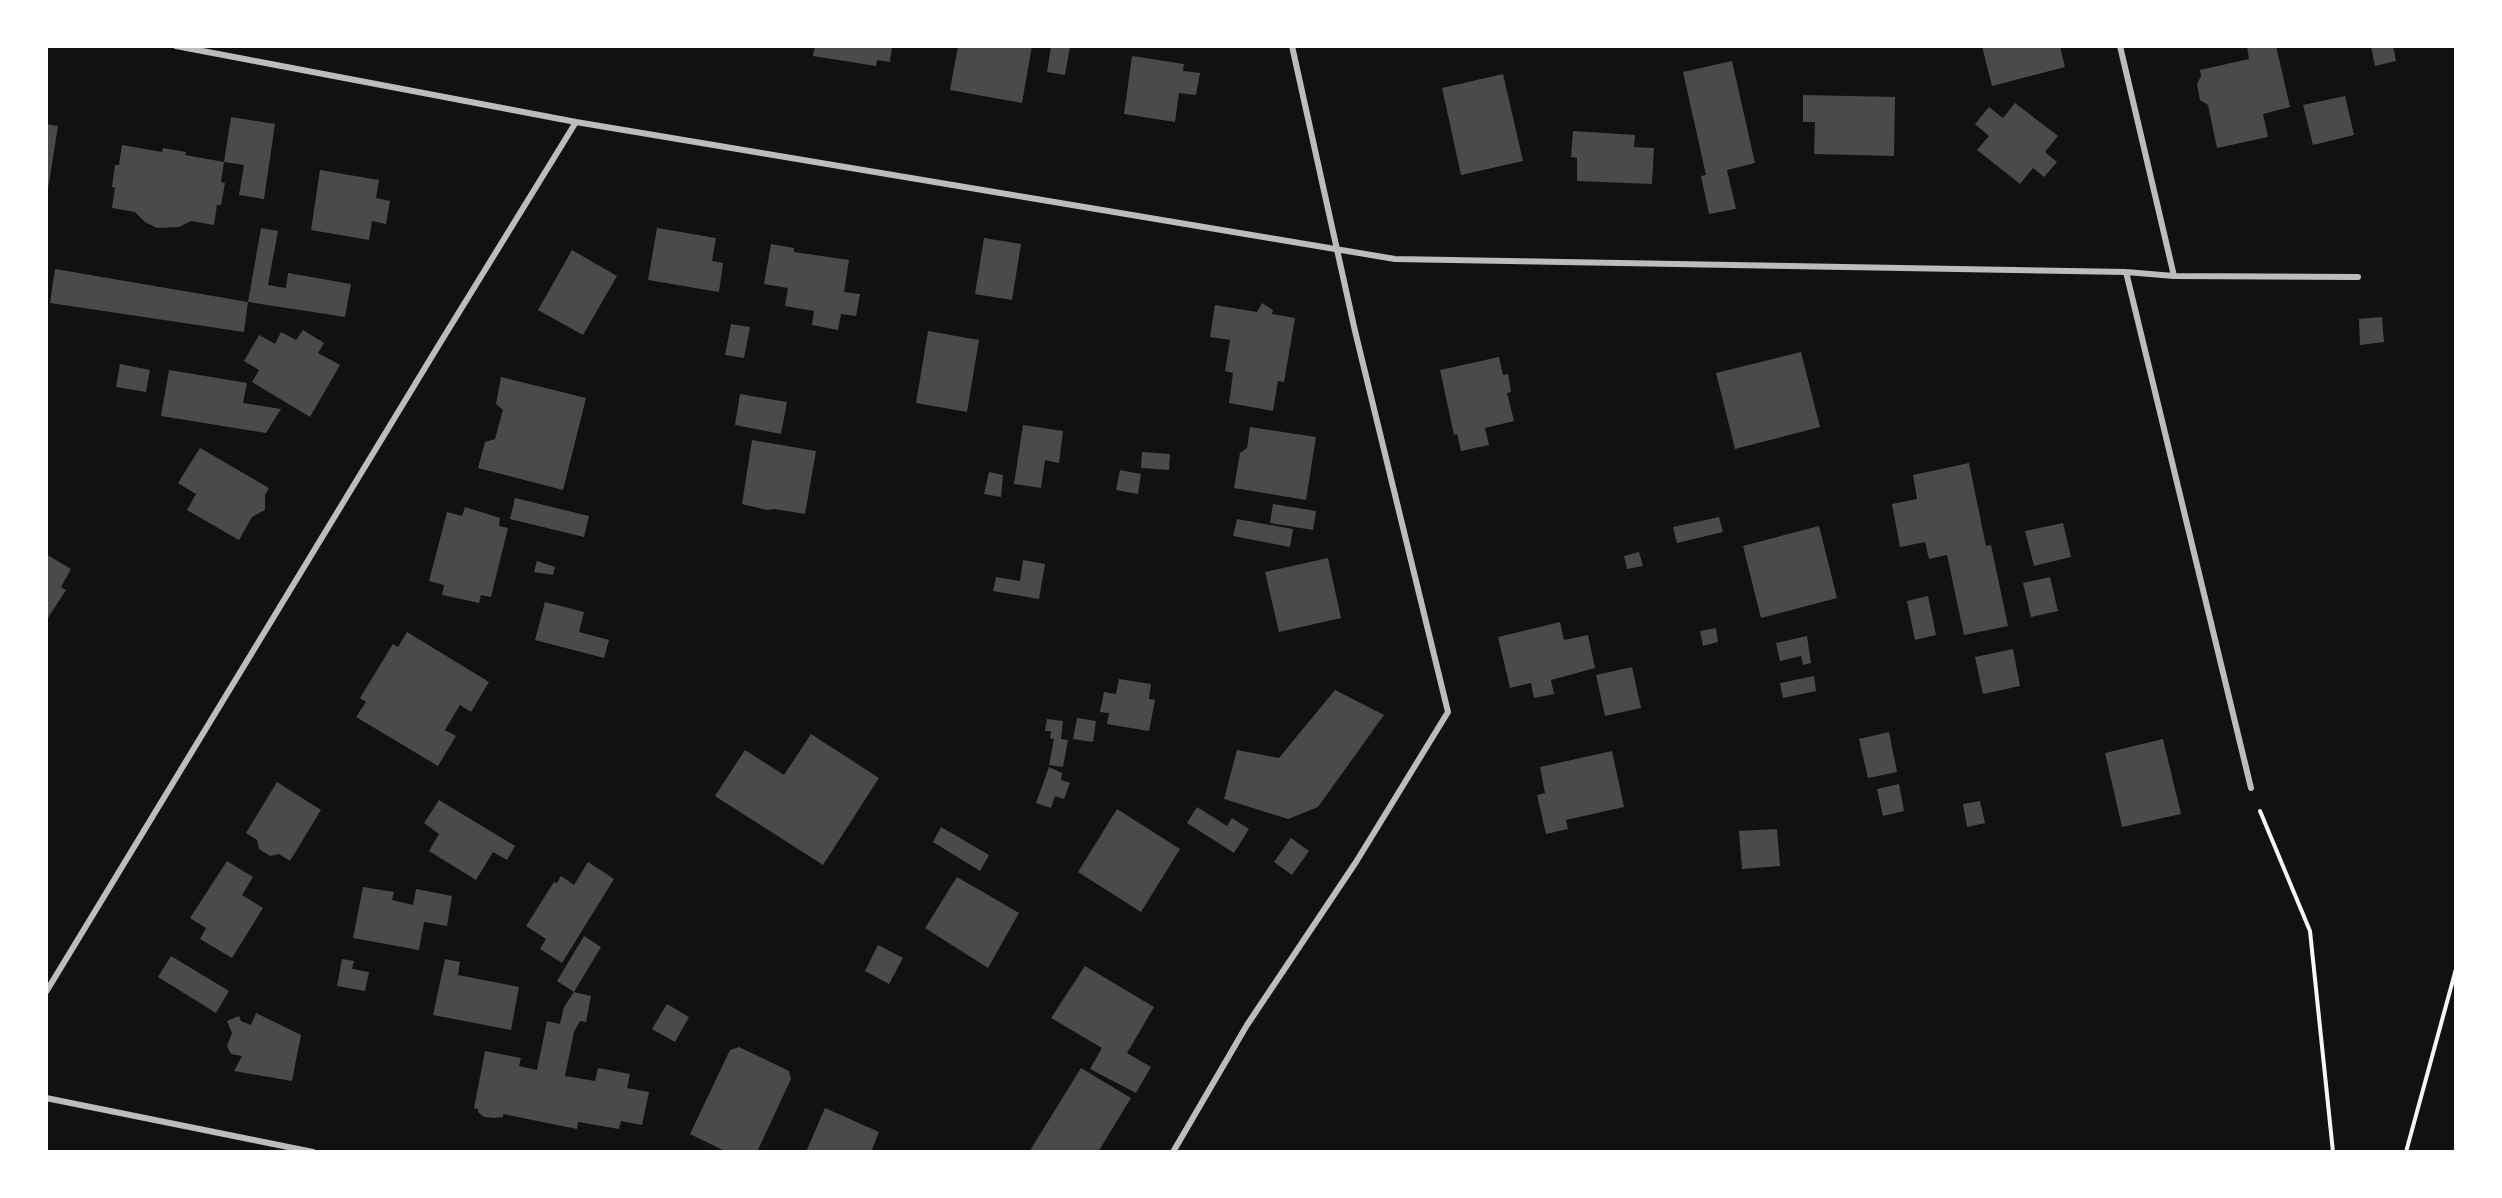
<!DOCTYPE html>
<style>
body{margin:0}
#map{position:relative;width:2502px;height:1198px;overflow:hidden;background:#111;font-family:"Fira Sans",sans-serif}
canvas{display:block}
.frame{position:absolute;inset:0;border:48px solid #fff;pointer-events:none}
</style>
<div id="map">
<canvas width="2502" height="1198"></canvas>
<div class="frame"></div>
</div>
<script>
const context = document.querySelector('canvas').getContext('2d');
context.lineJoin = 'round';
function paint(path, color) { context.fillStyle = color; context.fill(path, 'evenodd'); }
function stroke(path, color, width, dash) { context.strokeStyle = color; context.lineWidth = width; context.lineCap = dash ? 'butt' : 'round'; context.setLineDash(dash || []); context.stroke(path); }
const building = new Path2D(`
 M815 46H892L890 62 877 60 876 66 813 56Z
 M958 46H1032L1022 103 950 90Z
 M1051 46H1070L1065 75 1047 72Z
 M1982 46H2060L2065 67 1992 86Z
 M2247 46H2276L2290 107 2263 114 2268 137 2217 148 2208 105 2200 100 2197 84 2201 76 2200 70 2249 59Z
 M2371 46H2393L2396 61 2375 66Z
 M1132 56 1184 64 1183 71 1200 73 1196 95 1179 93 1175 122 1124 114Z
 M1732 61 1755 163 1727 170 1736 209 1709 214 1701 176 1706 175 1683 72Z
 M1503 74 1523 161 1461 175 1442 88Z
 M1803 95 1895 97 1894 156 1814 154 1815 122H1803Z
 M2345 96 2354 135 2313 145 2303 105Z
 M2015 103 2058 136 2045 152 2057 162 2044 177 2033 168 2020 184 1977 150 1989 136 1975 124 1989 107 2003 118Z
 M231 117 275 124 264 199 239 195 244 165 224 162Z
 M46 124 58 126 48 189H46Z
 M1573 131 1635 135 1634 147 1654 148 1652 184 1577 181V158L1571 157Z
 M122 145 162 152 163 148 186 152 185 155 224 162 221 182 225 183 221 205H217L214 225 191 221 179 227 157 228 145 222 135 212 112 208 115 188 112 187 115 165H119Z
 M320 170 379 180 376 198 390 201 386 224 372 221 369 240 311 230Z
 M261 228 278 231 268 285 286 288 288 273 351 284 345 317 248 302Z
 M657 228 716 238 712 261 723 263 719 292 648 280Z
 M984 238 1021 244 1012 300 975 294Z
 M771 244 794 248V252L849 260 844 292 860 294 856 316 841 314 838 330 812 325 814 311 785 306 788 288 764 284Z
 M572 250 617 276 583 335 538 310Z
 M55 269 248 302 244 332 50 303Z
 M1262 303 1273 310 1272 314 1295 318 1284 382 1278 381 1273 411 1229 403 1233 373 1225 371 1230 340 1210 337 1215 305 1257 312Z
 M2382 317 2384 342 2360 345 2359 319Z
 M731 324 750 327 744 358 725 355Z
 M303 330 324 343 318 353 340 365 310 417 252 382 259 370 244 361 259 335 275 344 281 332 296 340Z
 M928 331 979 340 967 412 916 403Z
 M1801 352 1820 427 1735 449 1716 373Z
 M1499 357 1503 375 1508 374 1511 392 1507 393 1514 421 1485 428 1489 445 1461 451 1457 434 1454 435 1440 370Z
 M120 364 150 370 146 392 116 387Z
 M169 370 247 383 243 403 281 409 266 433 161 416Z
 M501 377 586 398 563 490 478 468 485 442 495 439 503 410 496 404Z
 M740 394 787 402 781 434 735 425Z
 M1023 425 1063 431 1059 463 1045 460 1041 488 1014 484Z
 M1250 427 1316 437 1306 500 1234 488 1240 453 1247 448Z
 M752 440 816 451 805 514 774 509 767 510 742 504Z
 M200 448 269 488 265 495V510L252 517 239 540 187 510 196 494 178 483Z
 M1142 452 1170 454 1169 470 1141 468Z
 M1969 463 1986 546 1991 545 2008 626 1964 635 1947 555 1929 559 1925 542 1900 547 1892 504 1917 499 1913 475Z
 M1120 470 1141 474 1138 494 1116 490Z
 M989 472 1003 475 1001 497 984 494Z
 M515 498 589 516 584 537 510 519Z
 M1273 504 1316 511 1313 530 1270 523Z
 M465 507 500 518 499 526 508 528 491 597 481 595 479 603 442 595 444 585 429 581 447 512 462 516Z
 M1719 517 1723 532 1677 543 1673 527Z
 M1237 519 1293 529 1290 547 1233 536Z
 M2063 523 2071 557 2034 566 2025 531Z
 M1819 526 1837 598 1761 618 1743 546Z
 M1639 552 1643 566 1627 569 1624 556Z
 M46 554 71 569 61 587 66 590 46 621Z
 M1328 558 1341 618 1279 632 1265 572Z
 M1023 560 1045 564 1039 599 993 591 996 577 1020 581Z
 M537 561 555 567 553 575 534 572Z
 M2050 577 2058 611 2031 617 2023 583Z
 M1928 596 1936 635 1915 640 1907 601Z
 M545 602 584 612 579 632 609 640 604 658 535 640Z
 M1560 622 1564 640 1588 635 1595 668 1551 680 1554 694 1534 698 1531 683 1510 688 1498 637Z
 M1716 628 1718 642 1703 646 1700 631Z
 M407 632 489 682 471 712 460 705 445 730 456 736 438 766 356 717 366 702 360 698 393 644 398 647Z
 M1807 636 1811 663 1803 665 1801 656 1780 661 1776 643Z
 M2013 649 2020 686 1983 694 1975 657Z
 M1632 667 1641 708 1605 716 1596 675Z
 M1814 676 1816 691 1783 698 1780 683Z
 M1119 679 1151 684 1149 699 1155 700 1149 731 1107 724 1109 713 1100 712 1104 692 1116 694Z
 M1335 690 1384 715 1318 807 1288 819 1224 799 1237 750 1279 758Z
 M1077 718 1096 721 1093 742 1073 739Z
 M1047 719 1063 721 1061 739 1068 740 1063 767 1049 765 1054 739 1050 738 1051 731H1045Z
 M1889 732 1897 772 1868 778 1859 739Z
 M811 734 879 778 823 865 715 796 745 750 784 775Z
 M2163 739 2181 814 2122 827 2105 753Z
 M1612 751 1624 807 1566 820 1568 829 1546 834 1537 795 1545 793 1540 767Z
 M1049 767 1062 773 1061 780 1070 783 1064 799 1055 796 1051 808 1036 803Z
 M277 782 321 810 290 861 279 854 270 856 259 849 257 840 246 833Z
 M1899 784 1904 811 1883 816 1877 789Z
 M439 800 515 846 507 860 493 852 476 880 429 851 439 834 424 823Z
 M1980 801 1985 823 1967 827 1963 804Z
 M1197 807 1227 826 1232 818 1249 829 1234 853 1187 823Z
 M1117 809 1180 849 1141 912 1078 872Z
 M941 827 989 855 980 871 933 842Z
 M1777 829 1780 866 1742 869 1739 831Z
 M1291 838 1309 851 1292 875 1274 862Z
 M227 861 253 877 242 895 263 908 232 958 200 939 206 928 190 918Z
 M588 862 614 879 562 963 540 949 546 939 526 926 554 882 557 883 561 876 574 885Z
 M957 877 1019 913 988 968 925 928Z
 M363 887 394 892 392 900 413 905 416 889 452 896 447 926 424 922 419 950 353 938Z
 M584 936 601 947 574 992 557 981Z
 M878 945 903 958 889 984 865 971Z
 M171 956 229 991 216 1013 158 977Z
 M342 959 354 961 352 969 369 972 365 991 337 986Z
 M445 959 460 962 458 975 519 987 511 1030 433 1015Z
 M1085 966 1154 1007 1127 1053 1151 1067 1136 1093 1090 1069 1102 1048 1051 1018Z
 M574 992 591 996 586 1022 580 1021 574 1032 565 1076 595 1081 598 1068 630 1074 627 1088 649 1092 642 1125 621 1121 619 1129 578 1122 577 1129 503 1114V1117L494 1118 484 1117 478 1112V1109L474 1108 485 1051 521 1058 519 1066 537 1070 547 1021 560 1024 564 1007Z
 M667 1004 689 1017 675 1042 652 1029Z
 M256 1013 301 1035 292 1081 234 1071 242 1056 231 1054 227 1046 232 1033 227 1021 239 1016 241 1021 251 1025Z
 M739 1047 789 1071 791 1079 757 1152H727L690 1134 730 1050Z
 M1081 1068 1131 1098 1098 1152H1029Z
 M825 1108 879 1132 871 1152H806Z`);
const path = new Path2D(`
 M2260 811 2310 931 2333 1152
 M2406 1152 2456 969`);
const minor = new Path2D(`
 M176 46 576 122 1395 259 2126 272 2174 276 2358 277
 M2120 46 2174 276
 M2126 272 2251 788
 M46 992 437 348 576 122
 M46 1098 313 1152
 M1173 1152 1247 1025 1356 862 1448 712 1355 331 1292 46`);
paint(building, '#4a4a4a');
stroke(path, '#f5f5f5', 4);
stroke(minor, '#bcbcbc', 6);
</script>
